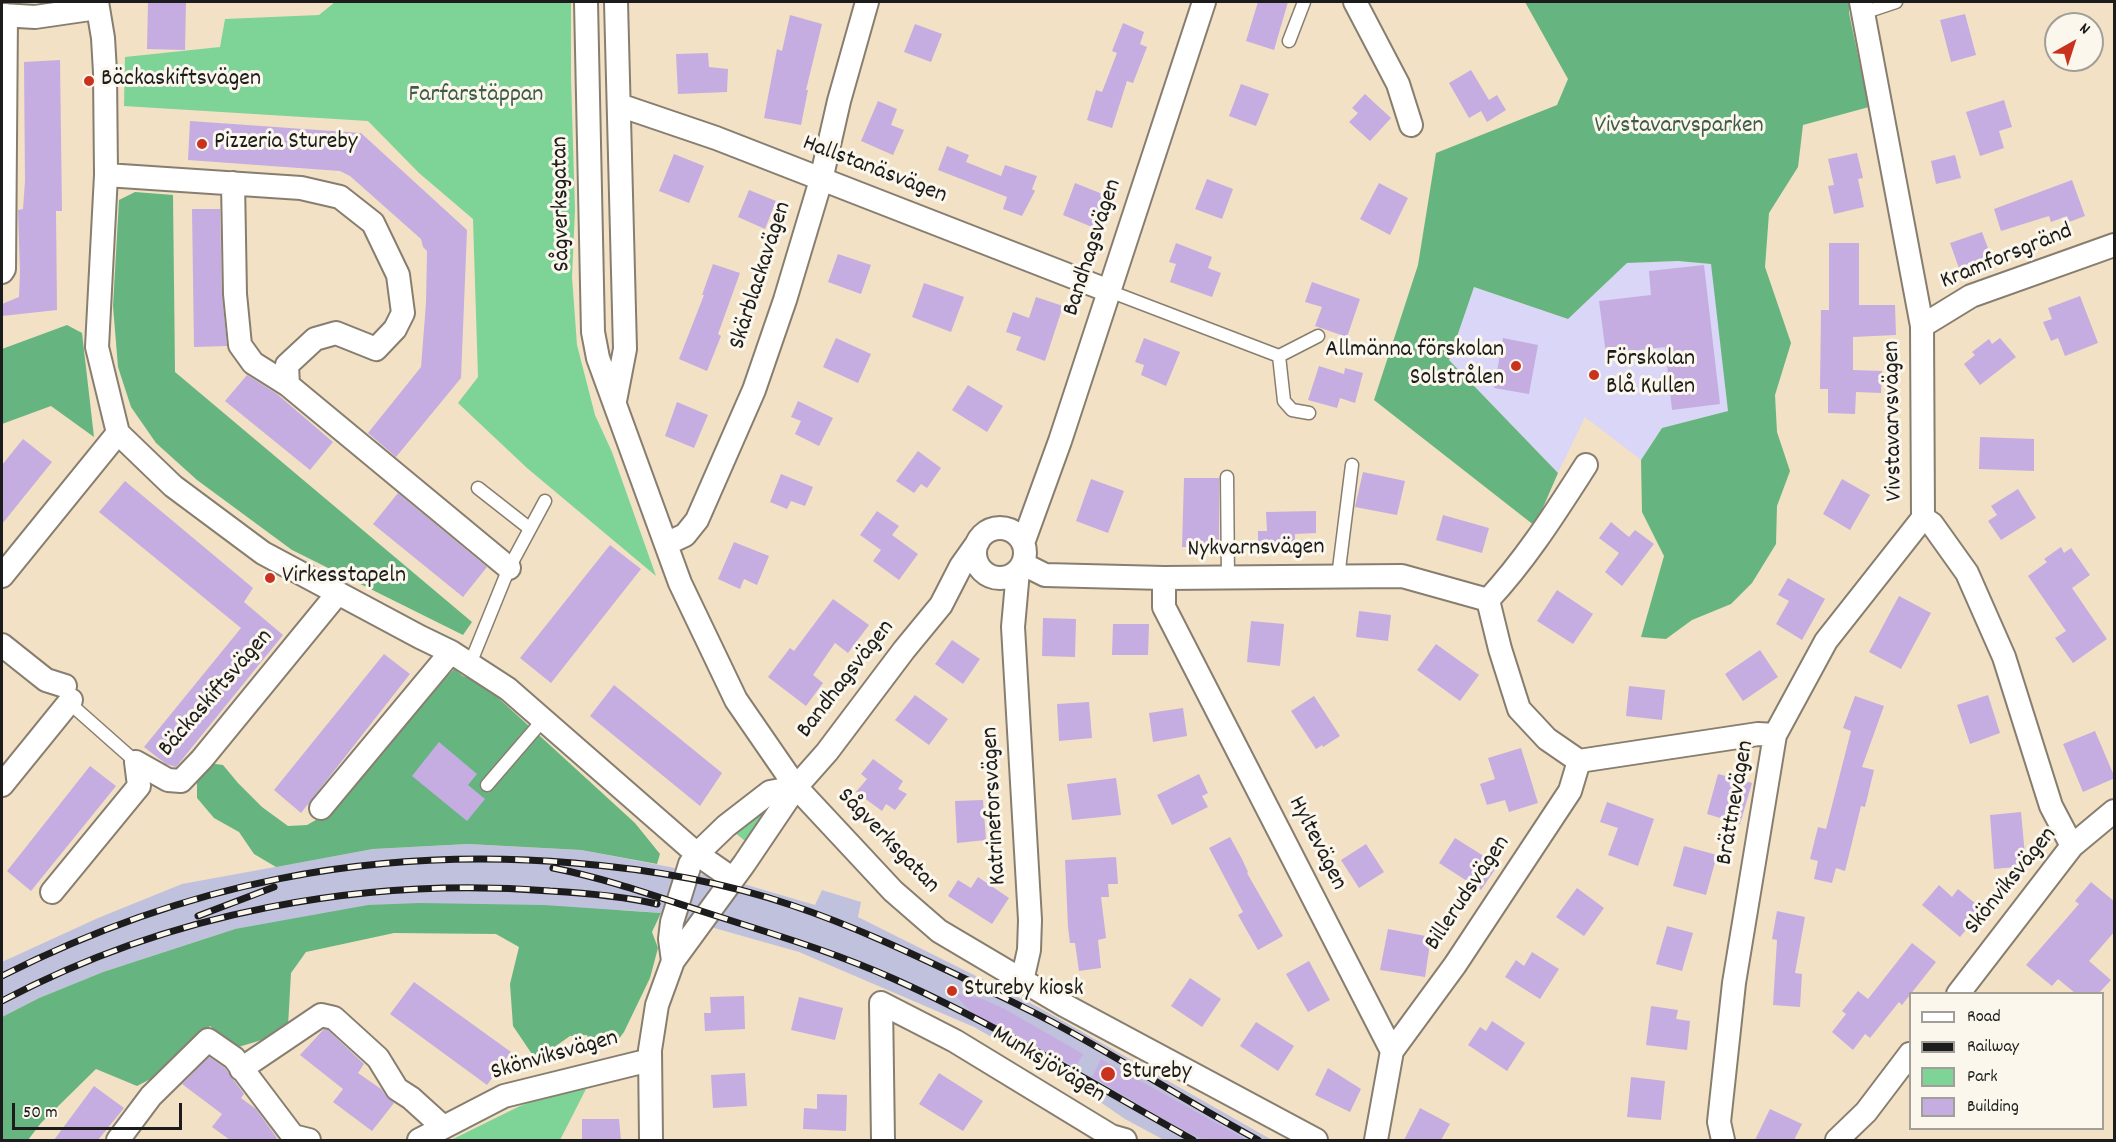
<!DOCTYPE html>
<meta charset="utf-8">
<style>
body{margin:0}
#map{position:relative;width:2116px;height:1142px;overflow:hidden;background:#f2e1c4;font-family:Dekko,sans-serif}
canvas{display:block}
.frame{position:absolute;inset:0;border:3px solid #1c1c1c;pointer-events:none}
.legend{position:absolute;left:1909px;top:992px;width:195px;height:138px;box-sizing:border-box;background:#fbf7ec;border:2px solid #a29f99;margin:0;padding:8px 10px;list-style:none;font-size:18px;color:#1c1c1c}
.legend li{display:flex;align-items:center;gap:12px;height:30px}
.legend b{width:30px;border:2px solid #a29f99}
.north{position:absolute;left:2044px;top:12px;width:60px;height:60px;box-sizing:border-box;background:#fbf7ec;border:2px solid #a29f99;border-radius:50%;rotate:39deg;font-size:16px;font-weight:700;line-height:24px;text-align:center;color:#1c1c1c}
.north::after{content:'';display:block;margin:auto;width:21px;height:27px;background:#c8321e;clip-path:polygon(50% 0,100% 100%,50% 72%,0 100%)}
.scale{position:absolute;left:12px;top:1103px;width:170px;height:27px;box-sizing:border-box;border:3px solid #1c1c1c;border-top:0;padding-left:8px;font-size:18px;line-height:21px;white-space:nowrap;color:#1c1c1c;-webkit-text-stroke:4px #fbf7ec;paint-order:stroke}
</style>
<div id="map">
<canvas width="2116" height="1142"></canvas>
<div class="frame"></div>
<ul class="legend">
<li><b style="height:8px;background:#fff"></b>Road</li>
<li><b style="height:8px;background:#1c1c1c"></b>Railway</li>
<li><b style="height:16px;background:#7ed397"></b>Park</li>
<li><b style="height:16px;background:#c5ade1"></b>Building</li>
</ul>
<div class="north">N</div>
<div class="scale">50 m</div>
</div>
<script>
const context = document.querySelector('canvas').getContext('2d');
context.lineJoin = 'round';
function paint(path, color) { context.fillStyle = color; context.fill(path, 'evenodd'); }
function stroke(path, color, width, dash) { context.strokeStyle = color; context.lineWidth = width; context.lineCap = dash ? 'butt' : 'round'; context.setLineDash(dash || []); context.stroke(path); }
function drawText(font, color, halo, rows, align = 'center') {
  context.font = font + ' Dekko,sans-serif'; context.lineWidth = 6; context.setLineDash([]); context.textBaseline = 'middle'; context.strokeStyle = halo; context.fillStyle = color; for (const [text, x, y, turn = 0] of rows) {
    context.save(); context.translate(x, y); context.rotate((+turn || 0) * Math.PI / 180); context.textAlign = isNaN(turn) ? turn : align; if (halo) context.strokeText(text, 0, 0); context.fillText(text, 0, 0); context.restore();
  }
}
const built = new Path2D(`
 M1678 261 1712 264 1728 411 1662 428 1641 460 1585 417 1558 473 1449 360 1474 287 1568 319 1627 263Z`);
const industrial = new Path2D(`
 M468 844 581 850 670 867 747 885 815 905 822 890 861 902 858 917 1040 1008 1272 1140H1164L1125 1119 1074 1084 974 1027 799 952 661 913 622 910 235 929 103 972 39 998 2 1017V962L98 918 182 884 373 849Z`);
const green = new Path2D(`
 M335 2H571V78L575 210 572 277 577 345 595 415 612 452 656 576 527 468 458 403 478 377 473 219 419 173 368 121 124 106 125 57 220 47 225 19 319 15Z
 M778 798 745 841 733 831Z
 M586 1089 560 1140H451L520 1106 554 1094Z`);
const forest = new Path2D(`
 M1525 2H1849V13L1869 107 1803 125 1798 167 1769 213 1765 267 1791 343 1775 395 1777 432 1790 471 1777 506 1776 544 1752 583 1731 604 1692 620 1666 639 1641 637 1664 556 1642 512 1641 460 1662 428 1728 411 1711 264 1678 261 1627 263 1568 319 1474 287 1449 360 1558 473 1535 526 1374 400 1418 265 1436 153 1557 105 1568 79Z
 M135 192 173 195 175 372 472 622 463 635 292 550 197 480 156 443 131 407 118 367 113 306 119 200Z
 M67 325 82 333 94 437 51 406 2 424V349Z
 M454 669 463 676 482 683 635 823 660 854 657 864 581 850 468 844 373 849 276 867 254 854 239 832 214 818 197 798V779L208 763 223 765 238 783 262 807 288 826 307 825 337 808 411 717Z
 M419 903 544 905 661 913 652 932 658 948 650 978 624 1032 615 1044 591 1053 587 1035 570 1036 536 1060 513 1026 510 984 519 947 496 934 394 933 306 952 291 973 288 1026 265 1039 235 1048 210 1026 170 1069 137 1086 96 1069 41 1123 28 1140H2V1017L39 998 103 972 235 929 368 905Z`);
const building = new Path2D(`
 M148 2H186L185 50 147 49Z
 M1258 2H1288L1274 50 1246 41Z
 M1965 14 1976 55 1951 62 1940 20Z
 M790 15 822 24 806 90H808L801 125 764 118 777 49 782 51Z
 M1123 23 1144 32 1140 44 1147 47 1133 83 1127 81 1112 128 1087 120 1096 90 1102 92 1117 53 1112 51Z
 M915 24 942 34 931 62 904 52Z
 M708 53 709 67 728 69 727 92 678 94 676 54Z
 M60 60 62 211H56L57 310 2 316V304L19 297 20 271 18 210 23 209 25 181 24 62Z
 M1471 70 1489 100 1497 95 1506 110 1487 122 1481 111 1469 118 1449 83Z
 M1241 84 1269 94 1256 126 1229 116Z
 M1365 94 1391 118 1370 141 1349 122 1358 113 1352 108Z
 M2004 100 2012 127 1999 131 2004 148 1980 156 1966 112Z
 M878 101 897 109 891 125 904 130 893 155 861 141Z
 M190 121 361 133 467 230 461 378 396 457 368 433 421 367 426 303 427 251 423 247 421 239 350 176 340 171 188 160Z
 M947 146 969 155 966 162 1001 176 1005 165 1037 176 1032 189 1035 191 1022 216 1003 209 1007 197 938 170Z
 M1857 153 1863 178 1858 179 1864 207 1834 214 1828 186 1834 185 1828 159Z
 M674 154 704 166 689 203 659 191Z
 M1955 155 1961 178 1936 184 1931 161Z
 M1207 179 1233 189 1222 219 1195 209Z
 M2072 180 2085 216 2069 222 2067 216 2051 222 2049 216 2001 231 1994 209Z
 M1075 183 1105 195 1092 227 1063 215Z
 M1379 183 1408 198 1390 235 1360 219Z
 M749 190 776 201 765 229 738 217Z
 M192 209H220L222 294 227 346 194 347Z
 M1982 232 1992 259 1960 271 1950 243Z
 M1176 243 1212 257 1208 268 1221 273 1212 297 1170 282 1176 264 1169 262Z
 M1829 243H1859V305H1895L1896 335 1853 337V370L1882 371 1881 393 1856 392 1855 414 1828 413V389H1820L1821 310H1829Z
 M838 254 871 265 861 294 828 282Z
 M713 264 740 273 718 334 721 336 707 371 679 359 704 295H702Z
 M1704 265 1720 404 1672 410 1665 347 1606 354 1599 301 1651 295 1649 271Z
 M1312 282 1360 299 1347 337 1315 326 1322 307 1305 302Z
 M924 283 964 297 951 332 912 317Z
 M2080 296 2098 343 2065 356 2058 338 2051 341 2043 322 2052 319 2048 308Z
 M1036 297 1063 306 1045 361 1016 350 1021 337 1006 332 1013 312 1029 318Z
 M836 338 871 354 858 383 823 367Z
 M1144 338 1180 352 1166 386 1141 375 1144 365 1135 362Z
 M1503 338 1538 345 1529 394 1494 388Z
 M2000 338 2016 357 1980 385 1964 364 1975 355 1972 352 1989 339 1992 344Z
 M1319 366 1344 374 1345 368 1363 373 1355 403 1340 398 1337 408 1308 400Z
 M247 375 277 394 333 442 310 470 225 401Z
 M968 385 1003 406 987 432 952 410Z
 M798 401 833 418 819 446 795 434 801 421 791 417Z
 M677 402 708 415 694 448 665 436Z
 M1980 437 2034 439V471L1979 469Z
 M23 439 52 462 2 524V465Z
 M918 451 941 468 927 488 921 484 914 493 896 481Z
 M1363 472 1405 481 1397 515 1355 507Z
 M781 474 813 487 805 506 791 501 787 509 770 502Z
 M1184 478H1219V547H1182Z
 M1091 479 1124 491 1108 533 1076 521Z
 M1842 479 1870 495 1850 530 1823 514Z
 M125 481 253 588 244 602 283 635 176 767 166 764 144 747 241 628 99 512Z
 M2018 489 2036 518 2001 540 1988 521 1997 515 1991 506Z
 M398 493 487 567 463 597 373 524Z
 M877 511 899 526 892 535 918 554 899 580 873 561 881 550 860 535Z
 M1316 511V533L1295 534V548H1258V531H1267L1266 512Z
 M1443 515 1489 528 1482 553 1436 540Z
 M1611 522 1629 537 1635 530 1654 544 1622 586 1605 572 1619 553 1599 538Z
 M734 542 769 556 757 585 744 579 740 589 718 579Z
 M610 545 641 569 551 683 520 658Z
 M2061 547 2064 553 2071 548 2090 575 2072 588 2107 639 2073 663 2055 638 2066 631 2028 576 2047 562 2044 559Z
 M1788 578 1825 599 1802 640 1776 624 1789 601 1778 595Z
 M1557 590 1593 614 1573 644 1537 621Z
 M1899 596 1931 613 1901 669 1869 652Z
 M833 599 869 625 848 653 835 643 813 675 823 683 806 706 768 677 790 648 794 651Z
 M1359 611 1391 615 1388 641 1356 637Z
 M1043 618 1076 619 1075 657 1042 656Z
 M1251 621 1284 624 1280 666 1247 662Z
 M1113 624H1149L1148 655H1112Z
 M952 640 980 659 963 684 935 664Z
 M1436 644 1479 675 1460 701 1417 670Z
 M1760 650 1778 677 1743 701 1725 674Z
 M384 654 410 674 301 813 274 790Z
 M614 685 722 773 700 806 590 716Z
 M1629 686 1665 690 1662 720 1626 716Z
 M915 695 948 719 929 745 895 720Z
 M1988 695 2000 733 1970 744 1957 705Z
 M1314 696 1340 736 1323 747 1322 745 1316 749 1291 711Z
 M1855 696 1884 706 1862 767 1874 770 1865 807 1861 806 1845 871 1836 868 1832 883 1814 879 1818 861 1810 859 1818 827 1826 829 1851 731 1843 728Z
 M1089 702 1092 738 1059 741 1057 704Z
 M1183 708 1187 736 1153 742 1149 713Z
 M2095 731 2115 778 2083 792 2063 744Z
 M439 742 477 774 468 785 485 799 467 821 412 776Z
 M1521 748 1538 803 1509 812 1505 800 1487 805 1480 784 1495 779 1488 758Z
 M873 759 903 781 898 789 907 794 895 810 886 804 882 811 856 792 867 779 861 774Z
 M90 766 116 786 31 891 7 871Z
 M1199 774 1208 793 1202 796 1208 807 1172 825 1157 795Z
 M1718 774 1752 783 1740 824 1707 814Z
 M1116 778 1121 815 1072 820 1067 784Z
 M983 800 986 840 957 843 955 801Z
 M1607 802 1654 819 1638 866 1608 855 1618 828 1600 822Z
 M2021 812 2026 866 1994 869 1990 815Z
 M1230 837 1242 859 1248 872 1247 873 1283 936 1258 950 1238 915 1243 912 1209 848Z
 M1455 838 1498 865 1481 890 1439 863Z
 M1366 844 1384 872 1359 888 1341 860Z
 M1684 846 1717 855 1706 895 1673 886Z
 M1116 857 1118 884H1108L1109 897H1101L1106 938 1098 940 1101 968 1079 971 1075 943H1070L1068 927 1065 860Z
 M978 877 1009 898 992 924 948 896 958 880 971 888Z
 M2091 882 2115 902V931L2089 961 2111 980 2099 993H2075L2058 979 2052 986 2026 965 2079 904 2075 901Z
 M1939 885 1952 897 1958 889 1983 910 1960 937 1922 905Z
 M1577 888 1604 908 1584 936 1556 917Z
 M1777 911 1805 917 1795 973 1802 974 1800 1007 1773 1005 1777 940 1772 939Z
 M1667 926 1693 933 1682 971 1656 964Z
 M1388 929 1431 937 1425 977 1380 970Z
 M1912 943 1936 962 1902 1005 1899 1002 1870 1038 1865 1034 1853 1050 1832 1032 1846 1014 1842 1011 1858 991 1868 999Z
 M1532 952 1559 969 1540 999 1505 977 1516 960 1524 966Z
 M1309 961 1330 1000 1308 1012 1286 974Z
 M1190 978 1221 999 1202 1027 1171 1006Z
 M414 982 511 1052 487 1085 390 1014Z
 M953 993 982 999 1003 1008 1083 1054 1076 1067 973 1014Z
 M744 996 745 1029 705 1031 704 1013H711L710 997Z
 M799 997 843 1008 835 1040 791 1030Z
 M1651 1006 1678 1010 1676 1019 1690 1021 1687 1050 1646 1045Z
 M1492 1021 1525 1043 1507 1071 1468 1045 1480 1027 1486 1031Z
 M1256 1022 1294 1046 1278 1071 1240 1046Z
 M324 1029 328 1030 364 1064 358 1073 381 1089 386 1096 394 1103 372 1131 333 1102 343 1089 300 1055Z
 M209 1057 225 1068 244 1094 241 1098 256 1109 277 1138 275 1140H230L212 1127 222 1114 182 1084Z
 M1101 1059 1247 1140H1204L1181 1129 1092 1077Z
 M1328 1068 1361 1089 1350 1112 1315 1095Z
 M745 1073 747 1106 713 1108 711 1075Z
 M939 1073 983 1101 963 1131 919 1104Z
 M1631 1077 1665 1081 1661 1120 1627 1117Z
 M94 1086 124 1108 98 1140H54Z
 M817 1094 847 1095 846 1131 803 1129 804 1108 817 1109Z
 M1420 1108 1450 1124 1441 1140H1404Z
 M1770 1109 1802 1124 1794 1140H1755Z
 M582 1119H619L621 1140H582Z`);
const lane = new Path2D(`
 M1863 13 1896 2
 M1289 41 1304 2
 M1109 291 1279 356 1318 336
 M1279 356 1284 401 1292 410 1309 413
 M1227 477 1228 578
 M478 488 529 528
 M1338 577 1352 465
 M470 664 509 568 545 501
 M69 696 75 708 136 762
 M487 785 543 720`);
const street = new Path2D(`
 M97 2 103 38 105 72 106 175 97 347 118 433 173 486 263 553 420 637 451 652 508 689 697 854 733 879
 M586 2 593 332 598 358 680 583 736 700 796 787 893 891 939 931 1064 1005 1316 1140
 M1355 2 1398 84 1411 125
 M1861 2 1922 326 1923 518
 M2 15 35 17 97 8
 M619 105 716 138 1109 291
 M106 175 301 188 340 197 373 223 398 275 403 313 395 329 376 349 336 333 315 339 287 365 288 385 509 568
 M233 183 235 294 240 345 253 363 288 385
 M2 272 4 269 6 15
 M1922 326 1971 296 2114 245
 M615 401 625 349 616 2
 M1923 518 1932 524 1967 573 2004 657 2051 806 2072 846
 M975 553a25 25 0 1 1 50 0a25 25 0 1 1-50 0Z
 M1023 543 1060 441 1204 2
 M666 544 685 535 697 520 754 390 785 300 821 180 839 101 867 2
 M1023 564 1045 575 1164 578 1402 576 1488 600 1500 649 1519 709 1547 739 1579 761 1758 734 1775 735
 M1018 571 1013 627 1030 920 1029 950 1022 981
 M2 576 118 433
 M1164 578V607L1392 1051 1376 1140
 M1488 600C1527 558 1555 513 1586 465
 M2 645 46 680 65 686
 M136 762 168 780 181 781 202 759 338 593
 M2 785 71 700
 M321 808 451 652
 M52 892 139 786 136 762
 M673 961 670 939 672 922 690 864 697 854 726 826 770 792 796 787
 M1958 994 2072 846 2114 811
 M1392 1051 1455 965 1570 791 1579 761
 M241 1069 321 1015 334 1018 378 1058 397 1089 411 1098 443 1127
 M118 1140 151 1096 208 1040 234 1058 293 1136 309 1140
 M419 1140 504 1096 650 1060
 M651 1140 650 1050 657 1005 673 961 744 864 796 787 827 752 904 650 941 605 961 566 978 542
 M883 1140 881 1003 955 1041 1111 1136 1125 1140
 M1723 1140 1719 1122 1734 983 1775 735 1826 641 1923 518
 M1837 1140 1866 1112 1910 1054`);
const rail = new Path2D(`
 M553 868C604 878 652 895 701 911 766 932 832 951 894 979 997 1025 1095 1085 1193 1140
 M198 916 274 887
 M2 976C184 884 370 846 574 863 648 869 720 881 791 905 854 926 915 955 976 984 1002 997 1028 1009 1054 1023 1123 1060 1189 1103 1258 1140
 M2 1001C168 913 363 876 550 891 585 893 622 896 657 904`);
const markers = [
 [89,81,6,"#c8321e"],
 [202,144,6,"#c8321e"],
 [1516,366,6,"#c8321e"],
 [1594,375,6,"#c8321e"],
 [270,578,6,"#c8321e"],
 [952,991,6,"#c8321e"],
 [1108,1074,8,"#c8321e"]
];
const poiNames = [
 ["Bäckaskiftsvägen",101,81],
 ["Pizzeria Stureby",214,144],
 ["Allmänna förskolan",1504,352,"right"],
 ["Solstrålen",1504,380,"right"],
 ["Förskolan",1606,361],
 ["Blå Kullen",1606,389],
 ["Virkesstapeln",282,578],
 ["Stureby kiosk",964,991],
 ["Stureby",1122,1074]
];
const parkNames = [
 ["Farfarstäppan",476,97],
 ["Vivstavarvsparken",1679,128]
];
const streetNames = [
 ["Hallstanäsvägen",874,171,21],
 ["Sågverksgatan",563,204,-91],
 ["Bandhagsvägen",1094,248,-72],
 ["Kramforsgränd",2007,258,-22],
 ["Skärblackavägen",762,276,-72],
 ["Vivstavarvsvägen",1895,421,-91],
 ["Nykvarnsvägen",1256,550,-1],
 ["Bandhagsvägen",847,680,-52],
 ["Bäckaskiftsvägen",217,694,-49],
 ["Brättnevägen",1737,803,-80],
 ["Katrineforsvägen",996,806,-93],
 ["Sågverksgatan",887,842,46],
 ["Hyltevägen",1316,844,63],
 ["Skönviksvägen",2012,882,-51],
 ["Billerudsvägen",1469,894,-56],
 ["Skönviksvägen",555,1057,-16],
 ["Munksjövägen",1048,1066,31]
];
paint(built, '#dad6f7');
paint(industrial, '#c0c2dd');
paint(green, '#7ed397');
paint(forest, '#66b580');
paint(building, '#c5ade1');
stroke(lane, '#877e70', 15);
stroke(street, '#877e70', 26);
stroke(lane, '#fff', 12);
stroke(street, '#fff', 22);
stroke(rail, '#1c1c1c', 7);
stroke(rail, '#fbf7ec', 4.5, [14]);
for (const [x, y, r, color] of markers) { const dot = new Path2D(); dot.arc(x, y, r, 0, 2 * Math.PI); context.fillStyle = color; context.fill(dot); stroke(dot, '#fbf7ec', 2); }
drawText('24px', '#1c1c1c', '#fbf7ec', poiNames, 'left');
drawText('24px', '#3e5c47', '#fbf7ec', parkNames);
drawText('24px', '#1c1c1c', '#fbf7ec', streetNames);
</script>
